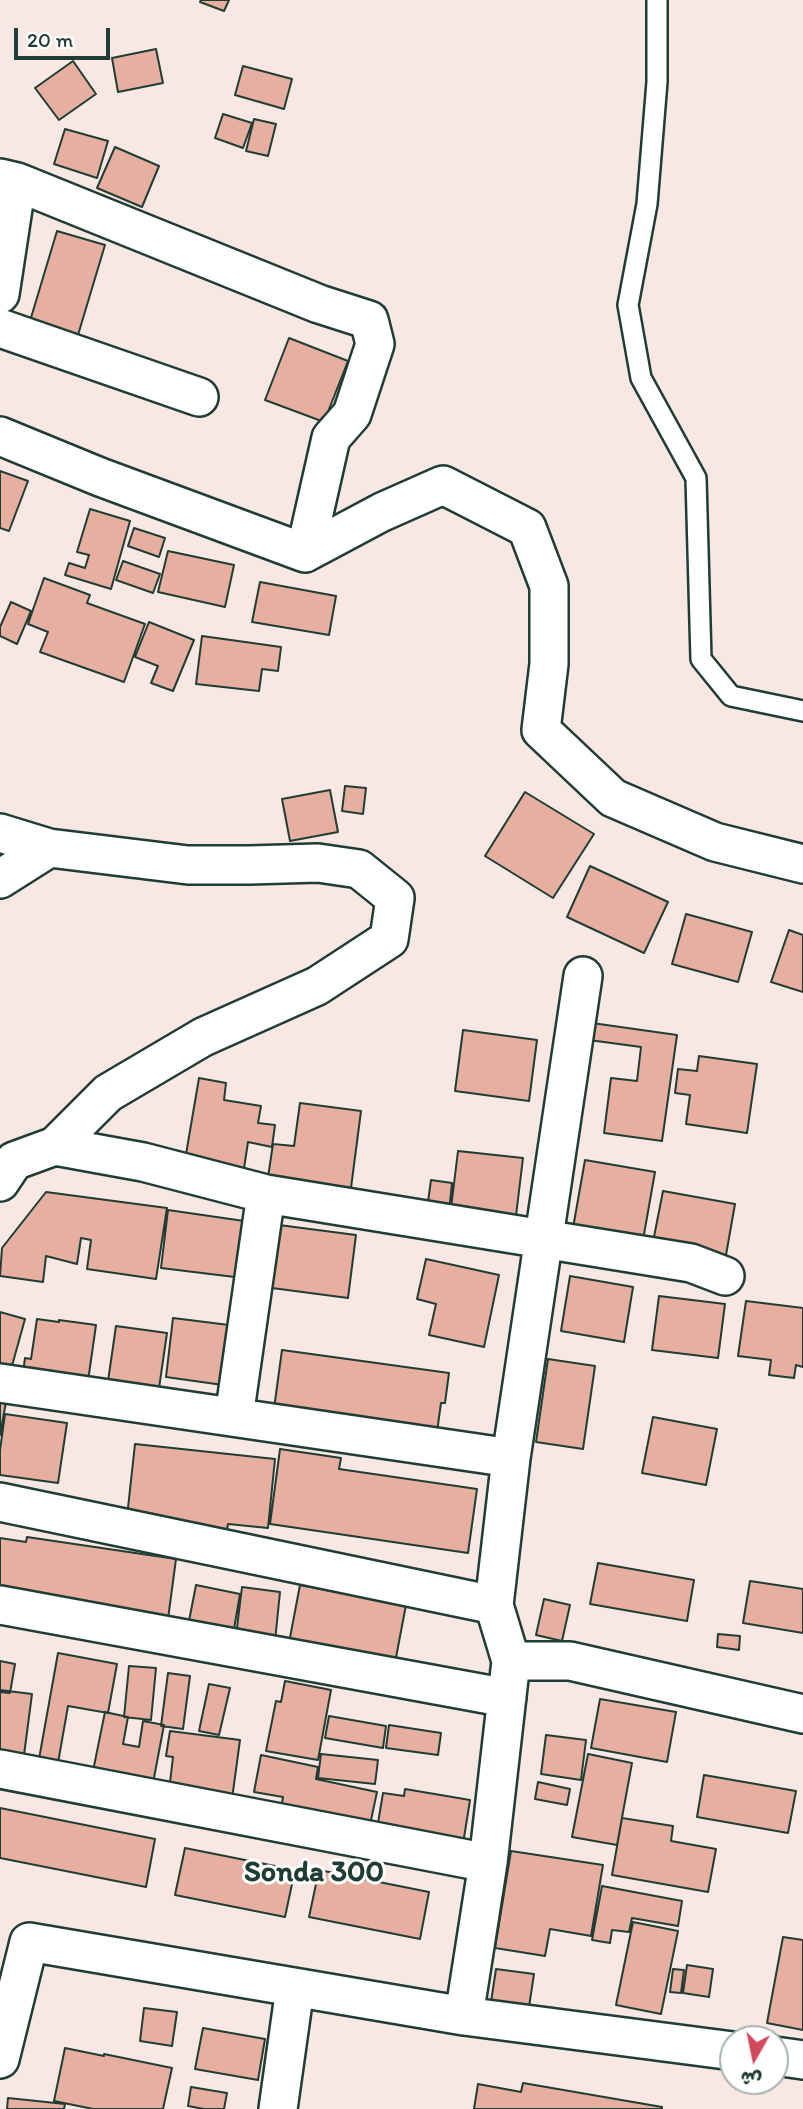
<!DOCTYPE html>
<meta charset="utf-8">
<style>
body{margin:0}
#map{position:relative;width:803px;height:2109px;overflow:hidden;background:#f8e7e2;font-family:Itim,"Playpen Sans Arabic",sans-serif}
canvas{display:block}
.north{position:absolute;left:719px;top:2025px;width:70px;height:70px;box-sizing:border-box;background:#fff;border:2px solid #a5b1ae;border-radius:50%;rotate:189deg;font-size:19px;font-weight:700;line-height:28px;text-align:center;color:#1f3d34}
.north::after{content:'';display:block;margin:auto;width:24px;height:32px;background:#d1495b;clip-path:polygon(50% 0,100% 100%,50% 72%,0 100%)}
.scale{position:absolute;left:14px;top:28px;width:96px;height:32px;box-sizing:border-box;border:4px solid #1f3d34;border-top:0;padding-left:9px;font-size:21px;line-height:24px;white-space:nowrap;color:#1f3d34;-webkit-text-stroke:5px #fff;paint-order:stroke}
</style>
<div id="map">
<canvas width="803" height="2109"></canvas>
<div class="north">ش</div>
<div class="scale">20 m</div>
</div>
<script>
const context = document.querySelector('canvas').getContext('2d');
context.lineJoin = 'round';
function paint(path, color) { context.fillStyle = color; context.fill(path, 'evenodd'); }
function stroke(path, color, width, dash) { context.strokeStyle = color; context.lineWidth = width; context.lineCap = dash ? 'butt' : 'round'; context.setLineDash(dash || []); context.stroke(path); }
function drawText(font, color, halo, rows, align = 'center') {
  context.font = font + ' Itim,sans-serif'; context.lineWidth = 6; context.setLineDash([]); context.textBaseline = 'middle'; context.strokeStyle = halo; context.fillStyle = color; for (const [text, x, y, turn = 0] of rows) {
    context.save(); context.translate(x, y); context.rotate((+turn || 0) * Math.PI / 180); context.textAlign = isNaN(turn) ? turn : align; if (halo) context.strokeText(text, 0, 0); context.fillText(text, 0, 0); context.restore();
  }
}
const building = new Path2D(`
 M201 0H229L224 11 200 2Z
 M156 49 163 83 118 92 112 58Z
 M73 61 96 94 59 120 35 88Z
 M243 66 292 79 284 109 235 95Z
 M223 114 252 123 243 148 215 138Z
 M254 119 276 124 268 156 246 151Z
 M65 129 108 141 97 178 54 164Z
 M115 147 159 166 142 207 97 188Z
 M57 231 105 245 78 335 30 321Z
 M289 338 348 361 324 422 265 400Z
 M0 471 28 481 9 531 0 528Z
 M90 509 130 521 111 589 65 575 69 563 85 568 89 555 77 552Z
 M134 528 165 538 159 557 128 546Z
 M168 551 234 565 225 607 158 592Z
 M123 561 160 574 153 593 116 580Z
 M44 578 90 595 87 603 145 624 124 682 40 652 48 632 28 624Z
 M260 582 336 596 329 635 252 622Z
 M11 602 31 611 17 644 0 636V627Z
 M149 622 194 640 173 691 151 683 158 666 135 657Z
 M202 636 281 647 278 671 262 669 259 691 196 684Z
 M345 786 366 788 363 814 342 811Z
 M330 790 338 832 290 841 282 799Z
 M525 792 594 834 553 898 485 856Z
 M590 866 668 902 644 953 567 917Z
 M686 914 752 932 738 982 672 964Z
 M789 930 803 935V992L771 982Z
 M592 1023 677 1035 662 1141 604 1133 611 1078 637 1081 641 1047 589 1040Z
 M463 1030 537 1040 529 1101 455 1091Z
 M699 1056 757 1064 747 1133 686 1124 690 1095 675 1093 678 1069 697 1071Z
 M199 1078 226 1083 224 1100 261 1106 258 1123 275 1125 272 1147 248 1142 243 1175 184 1166Z
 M300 1103 361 1111 351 1188 268 1177 273 1144 294 1146Z
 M458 1151 523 1158 515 1224 450 1216Z
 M585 1160 655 1172 643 1240 573 1228Z
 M431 1180 452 1183 449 1212 427 1209Z
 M663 1191 735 1204 726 1255 653 1242Z
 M46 1192 167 1208 156 1279 87 1269 91 1240 81 1238 77 1264 46 1256 43 1282 0 1276 2 1248Z
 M168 1210 251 1222 243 1278 161 1268Z
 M279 1225 356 1235 348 1298 272 1288Z
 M426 1259 499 1275 484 1347 429 1335 436 1304 417 1299Z
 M570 1276 633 1287 624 1342 561 1331Z
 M659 1296 725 1304 718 1358 652 1350Z
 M746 1301 803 1308V1367L796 1365 794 1378 769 1375 771 1360 738 1356Z
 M0 1312 25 1319 10 1373 0 1370Z
 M173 1318 237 1326 230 1386 166 1377Z
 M37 1319 59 1322V1320L96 1325 87 1388 22 1380 25 1358 31 1359Z
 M116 1326 167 1333 157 1402 106 1395Z
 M282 1350 449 1373 445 1403H441L436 1439 273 1416Z
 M548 1359 595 1366 583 1449 536 1442Z
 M0 1401 6 1402 0 1435Z
 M5 1414 67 1423 58 1483 0 1475V1450Z
 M653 1417 717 1429 706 1485 642 1473Z
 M135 1444 275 1459 268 1528 228 1524 226 1536 127 1517Z
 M280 1449 341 1458 339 1469 477 1489 468 1553 270 1524Z
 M27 1537 176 1559 168 1619 0 1595V1538L26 1542Z
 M598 1563 694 1580 687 1621 590 1604Z
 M750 1581 803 1589V1633L743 1623Z
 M196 1585 240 1594 233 1635 188 1626Z
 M300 1585 406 1605 394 1668 288 1648Z
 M242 1587 280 1592 275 1641 236 1636Z
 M544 1599 570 1605 562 1641 536 1635Z
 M718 1634 740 1636 739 1650 717 1647Z
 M58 1653 117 1664 108 1713 68 1706 58 1763 39 1759Z
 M0 1661 15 1664 10 1693 0 1692Z
 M129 1666 156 1668 151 1720 124 1717Z
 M168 1673 190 1676 183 1729 161 1726Z
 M285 1681 331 1690 318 1760 266 1751 276 1701 281 1702Z
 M209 1684 230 1688 219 1735 199 1731Z
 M0 1690 32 1694 24 1755 0 1751Z
 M600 1699 676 1712 667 1762 591 1748Z
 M105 1712 128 1717 123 1744 139 1747 143 1721 164 1725 153 1783 93 1771Z
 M329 1716 386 1726 383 1748 325 1738Z
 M389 1725 441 1733 438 1755 386 1748Z
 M170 1731 240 1740 232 1799 169 1791 173 1757 166 1756Z
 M546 1735 586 1740 581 1780 541 1774Z
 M321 1754 378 1760 375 1784 318 1778Z
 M588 1754 632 1763 617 1845 572 1837Z
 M261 1755 318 1767 316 1779 377 1792 370 1825 281 1808 283 1797 254 1792Z
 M704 1775 796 1791 788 1833 697 1817Z
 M538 1782 570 1789 567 1805 535 1799Z
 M405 1789 470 1800 463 1844 377 1829 383 1793 404 1796Z
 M0 1808 155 1839 146 1887 0 1858Z
 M622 1818 673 1826 671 1841 716 1849 708 1892 612 1875Z
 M185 1848 295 1870 285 1917 175 1895Z
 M511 1851 603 1865 591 1936 550 1929 545 1956 495 1948Z
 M319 1870 429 1892 420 1939 309 1917Z
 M602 1886 682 1901 678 1926 632 1918 629 1932 612 1930 610 1943 592 1940Z
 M633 1922 678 1931 661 2014 616 2005Z
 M783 1937 803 1940V2030L767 2023Z
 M687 1965 713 1969 709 1997 683 1993Z
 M496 1969 534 1974 527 2020 489 2015Z
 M673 1969 684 1970 681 1993 670 1992Z
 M144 2008 177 2012 172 2046 140 2041Z
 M203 2028 265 2039 258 2080 195 2069Z
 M65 2048 104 2056V2054L172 2068 163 2109H93L54 2101Z
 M523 2083 662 2107V2109H474L478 2084 521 2092Z
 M191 2087 227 2093 224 2109H204L188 2106Z
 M8 2098 65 2104 64 2109H7Z`);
const lane = new Path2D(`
 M657 0V82L647 204 628 305 641 378 696 478 701 659 731 696 803 711`);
const street = new Path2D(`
 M0 178 17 182 0 294
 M17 182 319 304 369 320 375 344 352 414 331 438 305 553
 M0 328 199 397
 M0 436 100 477 305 553 382 512 443 485 527 528 549 586V664L541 730 613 798 715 842 803 864
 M0 833 49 848 188 865H249L318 863 359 869 395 898 389 939 317 986 203 1037 108 1093 55 1146 143 1162 266 1194 691 1263 725 1276
 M0 879 49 848
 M0 1182 14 1161 55 1146
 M0 1383 511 1458
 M234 1417 266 1194
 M0 1502 494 1605
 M0 1605 507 1698
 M511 1661H570L803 1714
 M0 1769 488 1863
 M464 2016 488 1863 511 1661 494 1605 511 1458 583 976
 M775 2056 803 2060
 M0 2059 29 1942 464 2016 733 2051
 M278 2109 295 1988`);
const quarterNames = [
 ["Sonda 300",314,1873]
];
paint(building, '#e7afa0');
stroke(building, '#1f3d34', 2);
stroke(lane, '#1f3d34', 24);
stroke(street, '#1f3d34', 42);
stroke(lane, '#fff', 19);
stroke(street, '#fff', 37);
drawText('bold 30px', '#1f3d34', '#fff', quarterNames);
</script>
